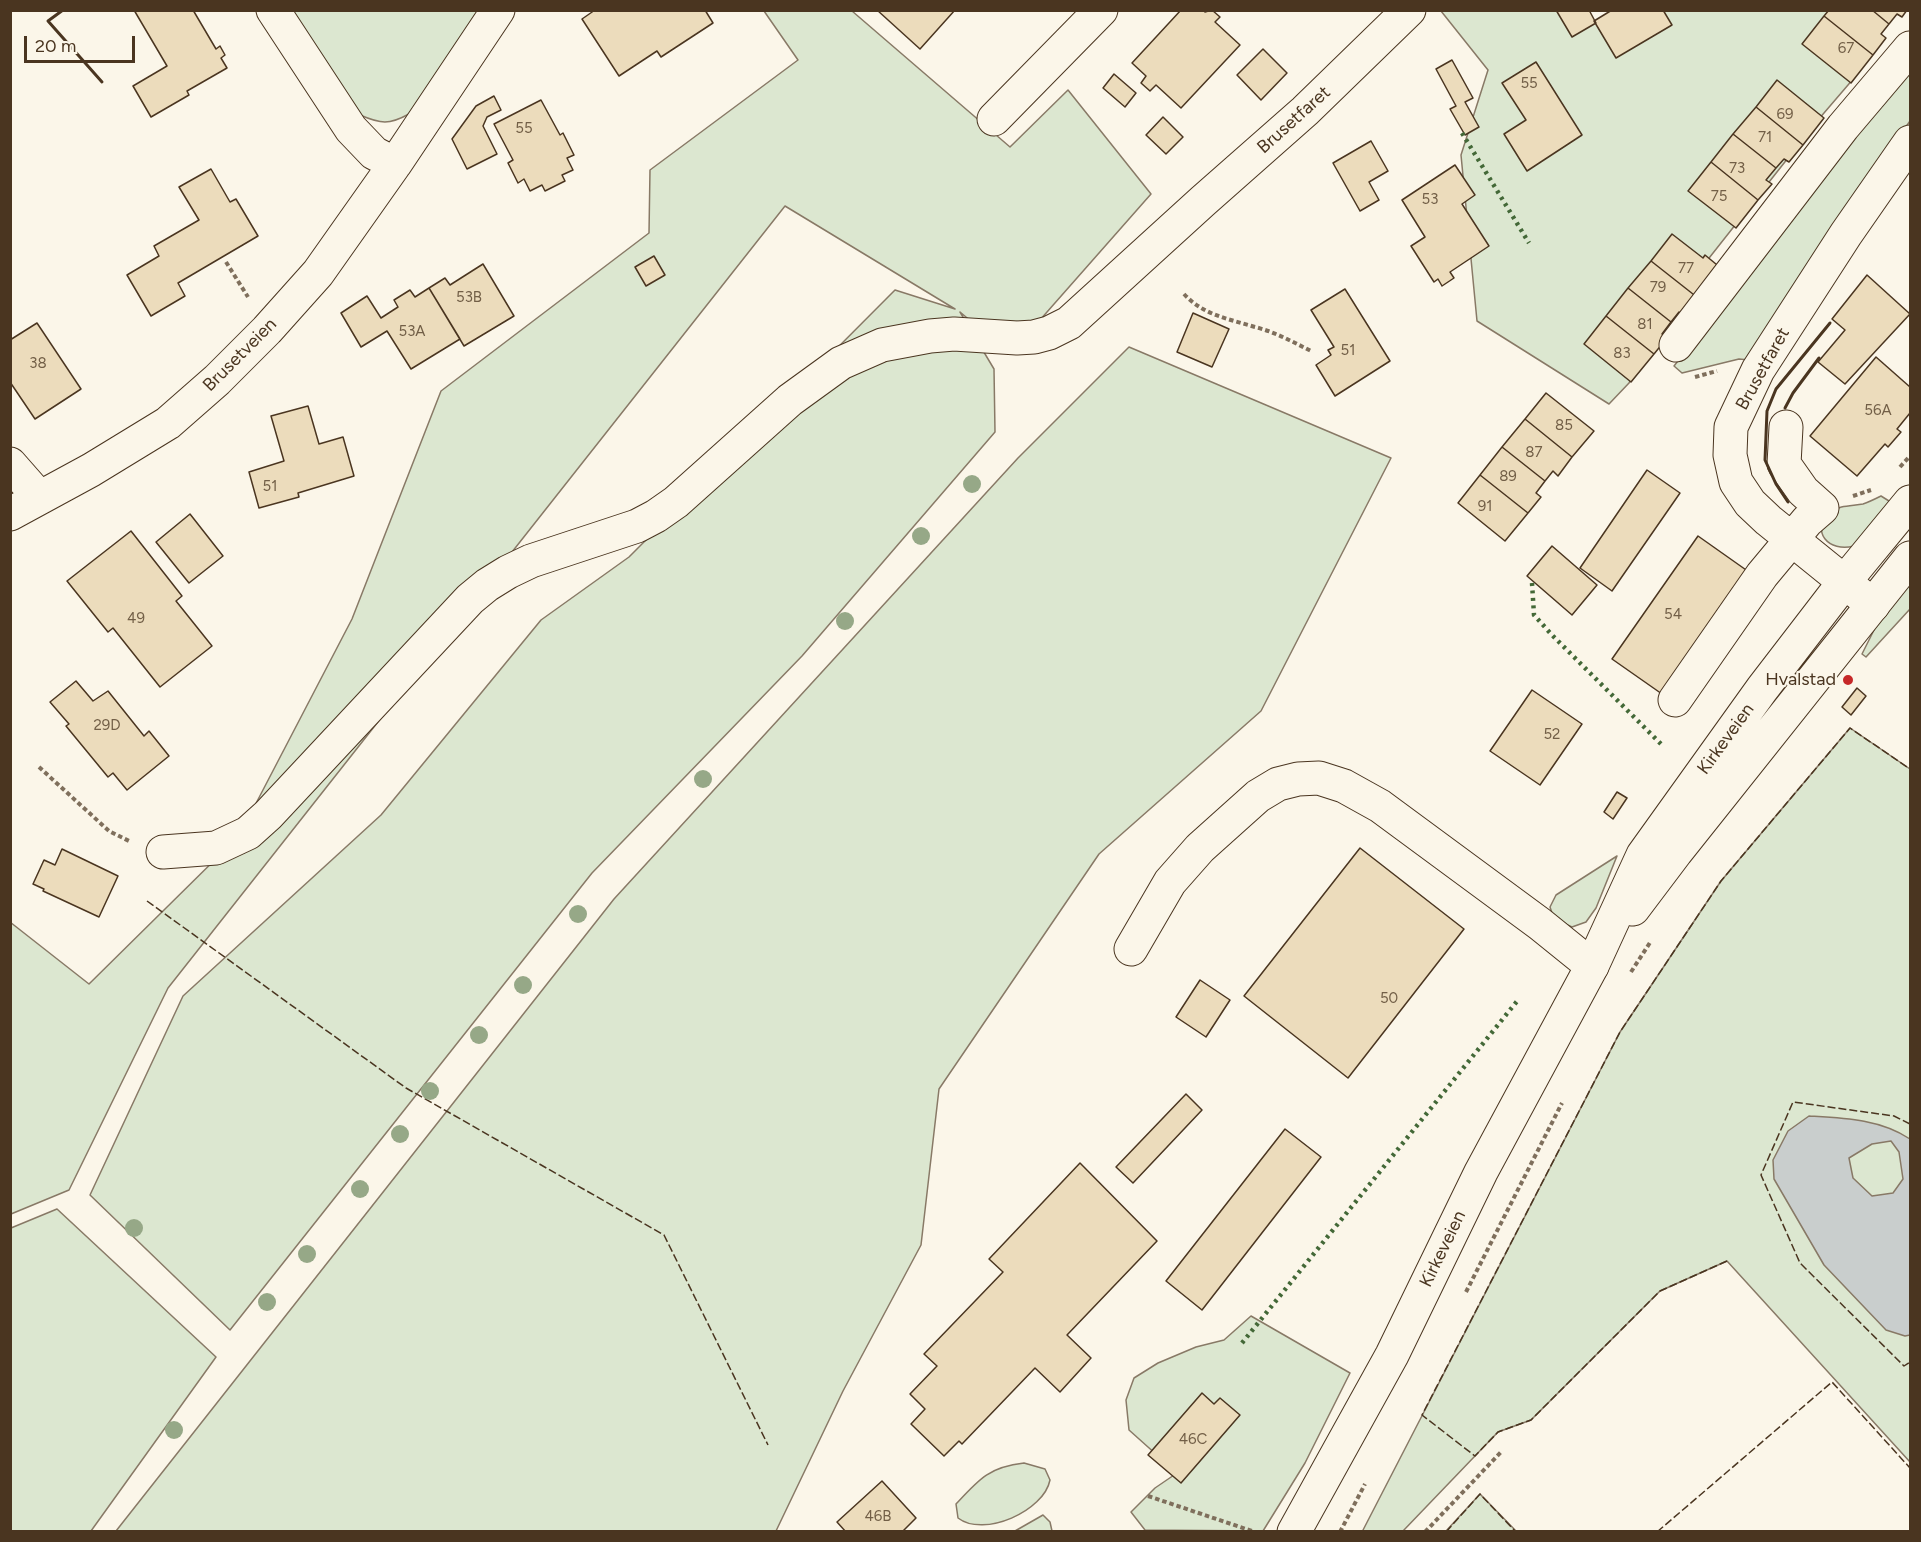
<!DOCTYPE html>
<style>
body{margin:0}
#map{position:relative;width:1921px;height:1542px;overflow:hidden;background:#fbf6e9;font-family:Figtree,sans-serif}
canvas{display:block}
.frame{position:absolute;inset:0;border:12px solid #4a3520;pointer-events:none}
.scale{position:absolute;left:24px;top:36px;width:111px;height:27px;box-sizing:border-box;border:3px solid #4a3520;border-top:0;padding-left:8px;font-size:18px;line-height:21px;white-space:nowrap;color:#4a3520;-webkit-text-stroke:4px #fbf6e9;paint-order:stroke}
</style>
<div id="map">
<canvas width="1921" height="1542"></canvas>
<div class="frame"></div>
<div class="scale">20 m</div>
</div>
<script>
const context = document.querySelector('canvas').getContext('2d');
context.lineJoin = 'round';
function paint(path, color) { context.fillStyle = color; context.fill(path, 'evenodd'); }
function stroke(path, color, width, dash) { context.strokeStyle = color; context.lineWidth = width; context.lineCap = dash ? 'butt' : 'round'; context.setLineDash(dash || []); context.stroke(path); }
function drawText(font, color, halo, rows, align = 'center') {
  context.font = font + ' Figtree,sans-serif'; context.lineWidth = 4.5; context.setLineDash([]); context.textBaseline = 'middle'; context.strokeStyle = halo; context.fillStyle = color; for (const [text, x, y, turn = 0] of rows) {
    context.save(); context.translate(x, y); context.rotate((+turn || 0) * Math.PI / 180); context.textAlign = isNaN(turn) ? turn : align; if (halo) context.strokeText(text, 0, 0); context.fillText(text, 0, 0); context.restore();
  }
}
const green = new Path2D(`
 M292 11H478L409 114C389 125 381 124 360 115Z
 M764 11H852L1010 147 1068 90 1151 194 1010 354 960 312 994 369 995 432 802 656 592 873 230 1330 90 1195 183 996 381 815 541 620 629 557 895 290 955 309 785 206 168 988 69 1190 11 1214 10 922 89 984 239 836 352 619 441 391 649 233 650 170 798 60Z
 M1441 11H1585L1613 42 1635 11H1883L1854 78 1818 120 1702 267 1629 383 1609 404 1477 321 1461 155 1488 70Z
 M1910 65V121L1852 205 1749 360 1739 359 1682 373 1674 366Z
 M1129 347 1391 458 1261 711 1099 854 939 1089 921 1245 843 1391 776 1531H116L614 899 1018 458Z
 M1881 496 1889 501 1892 506 1854 546C1829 553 1809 531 1831 512 1839 505 1853 506 1863 504 1869 502 1875 499 1881 496Z
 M1910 574V609L1866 657 1862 654 1884 610Z
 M1850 728 1910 769V1462L1727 1261 1660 1291 1531 1420 1498 1432 1403 1531 1362 1532 1620 1032 1721 881Z
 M1617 856 1596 908 1586 922 1572 927 1554 919 1550 907 1556 895Z
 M57 1209 216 1357 91 1531H11V1228Z
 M1251 1316 1350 1373 1305 1463 1263 1531 1145 1530 1131 1512 1155 1488 1177 1473 1129 1430 1126 1400 1134 1378 1158 1363 1196 1347 1224 1340Z
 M1024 1463 1045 1469 1050 1480C1044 1511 984 1538 958 1518L956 1504C979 1479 989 1467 1024 1463Z
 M1480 1494 1516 1531H1446Z
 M1043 1515 1050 1522 1052 1531H1015Z`);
const water = new Path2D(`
 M1809 1116C1844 1118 1880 1119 1910 1139V1335L1905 1336 1886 1330 1824 1265 1774 1179 1773 1160 1788 1131ZM1891 1141 1899 1152 1903 1179 1893 1193 1872 1196 1853 1178 1849 1158 1872 1144Z`);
const building = new Path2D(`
 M134 10H193L216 49 220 46 225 55 221 58 227 68 187 91 189 95 151 117 133 86 167 66Z
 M595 10H705L713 23 661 57 657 51 619 76 582 19Z
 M877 10H955L920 49Z
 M1181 10H1203L1205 12 1212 10 1220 17 1215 22 1240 45 1181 108 1156 85 1150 91 1141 83 1146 76 1132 63Z
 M1556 10H1589L1596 23 1572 37Z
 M1612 10H1663L1672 25 1616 58 1594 21Z
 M1829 10H1872L1889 24 1881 34 1886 38 1873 55 1824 16Z
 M1872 10H1907L1902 17 1897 14 1889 24Z
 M1824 16 1873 55 1851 83 1802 44Z
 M1263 49 1287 73 1261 100 1237 75Z
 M1452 60 1473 98 1465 102 1479 127 1465 135 1450 109 1456 106 1436 69Z
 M1536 62 1582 135 1527 171 1504 134 1526 120 1502 83Z
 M1114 74 1136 93 1125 107 1103 88Z
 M1777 80 1824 118 1803 145 1756 107Z
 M494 96 501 110 487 117 483 126 497 154 467 169 452 139 476 106Z
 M541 100 560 135 563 133 574 155 567 158 573 170 562 175 565 181 545 191 542 185 530 191 524 179 518 183 508 163 513 160 494 124Z
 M1756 107 1803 145 1789 162 1784 159 1776 168 1733 134Z
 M1163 117 1183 137 1166 154 1146 135Z
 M1733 134 1776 168 1766 180 1772 184 1758 200 1711 162Z
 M1371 141 1388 171 1369 182 1379 200 1360 211 1333 163Z
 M1711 162 1758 200 1736 228 1688 191Z
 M1455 165 1475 195 1462 204 1489 246 1450 272 1454 278 1442 286 1438 279 1434 282 1411 246 1425 237 1402 200Z
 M211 169 230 202 236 199 258 236 178 283 185 296 151 316 127 275 159 256 154 246 199 220 179 187Z
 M1672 234 1703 258 1705 255 1722 269 1698 298 1651 261Z
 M654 256 665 275 646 286 635 267Z
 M1651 261 1698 298 1684 316 1679 312 1671 322 1628 288Z
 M483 264 514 316 464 346 429 288 445 278 450 285Z
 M1867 275 1910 314 1845 384 1818 362 1845 330 1832 319Z
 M429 288 460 339 411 369 387 331 361 347 341 313 367 296 381 318 398 307 394 300 410 290 415 297Z
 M1628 288 1671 322 1662 334 1667 338 1654 354 1606 316Z
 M1345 289 1390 361 1335 396 1316 365 1331 355 1328 350 1334 347 1311 310Z
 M1193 313 1229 329 1212 367 1177 352Z
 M1606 316 1654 354 1631 382 1584 344Z
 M37 323 81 389 35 419 10 382V340Z
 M1876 357 1910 387V413L1897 429 1901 432 1888 447 1885 444 1857 476 1810 436Z
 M1546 393 1594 431 1572 457 1525 419Z
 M308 406 319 444 343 437 354 476 298 493 299 497 259 508 249 472 284 461 271 416Z
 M1525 419 1572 457 1558 476 1553 471 1545 481 1502 447Z
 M1502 447 1545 481 1536 493 1541 497 1528 513 1480 475Z
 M1647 470 1680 493 1612 591 1580 568Z
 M1480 475 1528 513 1505 541 1458 503Z
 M190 514 223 556 189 583 156 542Z
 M131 531 182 596 176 601 212 646 160 687 113 628 108 632 67 581Z
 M1698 536 1749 572 1662 694 1612 659Z
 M1552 546 1597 585 1572 615 1527 576Z
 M76 681 93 701 108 691 144 736 149 731 169 756 127 790 113 773 108 777 66 726 69 724 50 702Z
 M1857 688 1866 696 1851 715 1842 707Z
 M1532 690 1582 724 1540 785 1490 751Z
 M1617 792 1627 798 1613 819 1604 812Z
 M1360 848 1464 929 1348 1078 1244 996Z
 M62 849 118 876 99 917 43 891 44 889 33 884 44 860 55 865Z
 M1200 980 1230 1000 1206 1037 1176 1017Z
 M1186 1094 1202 1110 1133 1183 1116 1167Z
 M1285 1129 1321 1157 1202 1310 1166 1281Z
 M1080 1163 1157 1241 1067 1335 1091 1358 1060 1392 1035 1368 962 1444 959 1441 944 1456 911 1424 925 1409 910 1394 937 1366 924 1354 1003 1272 989 1259Z
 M1202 1393 1214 1404 1220 1398 1240 1415 1181 1483 1148 1455Z
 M882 1481 916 1518 902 1532H846L837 1522Z`);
const path = new Path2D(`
 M226 262 248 297
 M1184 294C1203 315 1229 319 1255 327 1275 332 1293 342 1311 351
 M1695 377 1717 371
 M1900 467 1910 456
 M1853 496 1871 490
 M39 767 109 831 131 842
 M1631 972 1651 941
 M1466 1292 1562 1103
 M1148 1496 1255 1532
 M1340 1532 1365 1484
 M1425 1532 1501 1452`);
const minor = new Path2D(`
 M273 10 351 129 374 153 395 164
 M994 119 1101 10
 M1676 345 1843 127 1910 48
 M10 464 39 497
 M10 514 91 470 168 423 217 380 267 330 318 273 395 164 498 10
 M1873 605 1768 520 1750 503 1736 482 1730 455 1731 427 1758 370 1846 234 1910 142
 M1675 700 1762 575 1807 521 1822 508 1803 491 1784 464 1786 427
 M163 852 216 848 248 833 268 815 470 599 487 585 508 572 531 561 637 526 656 516 676 502 790 400 841 363 882 345 930 336 954 334 1017 338 1034 337 1049 333 1069 323 1203 201 1305 111 1409 10
 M1131 949 1170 882 1200 848 1258 796 1278 784 1298 779 1319 778 1344 786 1380 806 1540 924 1592 966`);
const major = new Path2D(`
 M1633 909 1676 852 1910 558
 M1294 1532 1392 1355 1481 1172 1592 966 1643 855 1762 689 1845 581 1910 502`);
const hedge = new Path2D(`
 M1462 133 1529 243
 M1532 583 1534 615 1552 635 1662 745
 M1242 1343 1518 1000`);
const fence = new Path2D(`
 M147 901 406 1088 664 1235 768 1445
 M1910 1124 1894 1116 1793 1102 1761 1175 1800 1263 1904 1366 1910 1362
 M1727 1261 1660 1291 1531 1420 1498 1432 1475 1456 1422 1415 1620 1032 1721 881 1850 728 1910 769
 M1446 1532 1480 1494 1516 1532
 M1657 1532 1832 1382 1910 1468`);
const wall = new Path2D(`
 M63 10 48 21 102 82
 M1785 408 1793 393 1819 358
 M1788 502 1776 484 1765 460 1767 411 1776 389 1830 323`);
const trees = [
 [972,484],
 [921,536],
 [845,621],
 [703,779],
 [578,914],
 [523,985],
 [479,1035],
 [430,1091],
 [400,1134],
 [360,1189],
 [134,1228],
 [307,1254],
 [267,1302],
 [174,1430]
];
const markers = [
 [1848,680,6,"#c62828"]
];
const numberNames = [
 ["67",1846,49],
 ["55",1529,84],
 ["69",1785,115],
 ["55",524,129],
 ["71",1765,138],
 ["73",1737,169],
 ["75",1719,197],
 ["53",1430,200],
 ["77",1686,269],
 ["79",1658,288],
 ["53B",469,298],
 ["81",1645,325],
 ["53A",412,332],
 ["51",1348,351],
 ["83",1622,354],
 ["38",38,364],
 ["56A",1878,411],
 ["85",1564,426],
 ["87",1534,453],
 ["89",1508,477],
 ["51",270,487],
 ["91",1485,507],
 ["54",1673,615],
 ["49",136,619],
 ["29D",107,726],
 ["52",1552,735],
 ["50",1389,999],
 ["46C",1193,1440],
 ["46B",878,1517]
];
const streetNames = [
 ["Brusetfaret",1294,120,-42],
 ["Brusetveien",240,355,-45],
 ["Brusetfaret",1763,369,-61],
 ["Kirkeveien",1726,739,-54],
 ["Kirkeveien",1443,1249,-64]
];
const poiNames = [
 ["Hvalstad",1836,680]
];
paint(green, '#dce7d0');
stroke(green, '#887966', 1.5);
paint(water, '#c9cecd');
stroke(water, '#887966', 1.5);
paint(building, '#ecdcbc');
stroke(building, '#4a3520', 1.5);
stroke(minor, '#4a3520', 35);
stroke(major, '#4a3520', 35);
stroke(path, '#7f6f5c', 4, [4.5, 3]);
stroke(minor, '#fbf6e9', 33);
stroke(major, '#fbf6e9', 33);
stroke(hedge, '#436837', 4.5, [3, 4.5]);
stroke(fence, '#4a3520', 1.5, [8, 3]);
stroke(wall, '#4a3520', 3);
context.fillStyle = '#96a887';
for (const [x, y] of trees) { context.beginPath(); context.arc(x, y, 9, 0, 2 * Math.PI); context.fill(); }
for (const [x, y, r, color] of markers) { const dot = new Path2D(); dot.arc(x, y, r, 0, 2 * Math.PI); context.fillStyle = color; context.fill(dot); stroke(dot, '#fbf6e9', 2); }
drawText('15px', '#725f47', null, numberNames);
drawText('18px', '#4a3520', '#fbf6e9', streetNames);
drawText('18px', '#4a3520', '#fbf6e9', poiNames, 'right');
</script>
